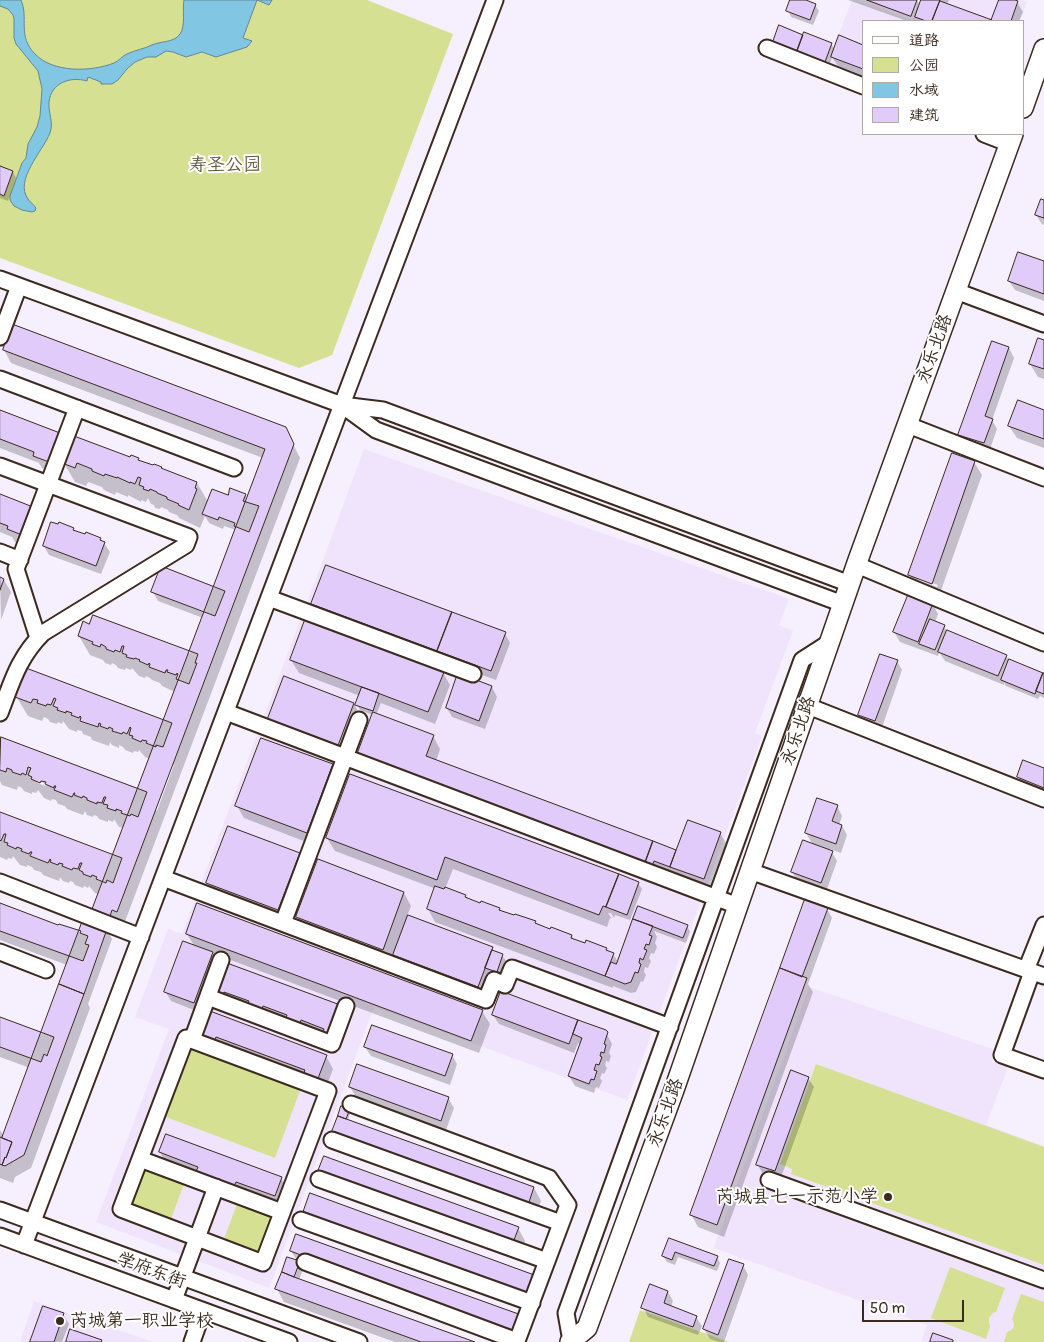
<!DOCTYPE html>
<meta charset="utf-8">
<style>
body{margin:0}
#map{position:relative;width:1044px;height:1342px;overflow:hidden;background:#f6effe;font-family:Pangolin,"LXGW WenKai TC",sans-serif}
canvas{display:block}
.legend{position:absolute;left:862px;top:20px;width:162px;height:115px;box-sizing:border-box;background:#fff;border:1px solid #b1aaa5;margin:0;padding:6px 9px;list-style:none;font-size:15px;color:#3b2a1e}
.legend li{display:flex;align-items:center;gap:10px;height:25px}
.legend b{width:25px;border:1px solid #b1aaa5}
.scale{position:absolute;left:862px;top:1300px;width:102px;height:22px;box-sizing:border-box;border:2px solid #3b2a1e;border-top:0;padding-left:6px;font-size:15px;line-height:18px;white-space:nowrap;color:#3b2a1e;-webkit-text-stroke:4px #fff;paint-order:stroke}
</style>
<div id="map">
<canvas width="1044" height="1342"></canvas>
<ul class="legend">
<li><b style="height:6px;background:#fff"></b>道路</li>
<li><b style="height:14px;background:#d5e093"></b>公园</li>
<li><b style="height:14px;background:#81c6e2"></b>水域</li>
<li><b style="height:14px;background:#e1cbfb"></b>建筑</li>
</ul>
<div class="scale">50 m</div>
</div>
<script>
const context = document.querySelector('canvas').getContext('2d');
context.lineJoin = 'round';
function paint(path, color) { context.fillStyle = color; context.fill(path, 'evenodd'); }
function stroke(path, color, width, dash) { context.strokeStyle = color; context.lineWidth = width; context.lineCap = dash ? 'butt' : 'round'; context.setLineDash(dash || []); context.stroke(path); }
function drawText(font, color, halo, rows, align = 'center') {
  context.font = font + ' Pangolin,"LXGW WenKai TC",sans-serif'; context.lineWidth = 4; context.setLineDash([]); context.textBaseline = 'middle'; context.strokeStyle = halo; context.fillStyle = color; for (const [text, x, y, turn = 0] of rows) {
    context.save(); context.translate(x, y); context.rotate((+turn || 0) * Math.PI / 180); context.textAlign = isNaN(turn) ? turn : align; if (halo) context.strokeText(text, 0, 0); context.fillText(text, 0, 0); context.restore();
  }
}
const built = new Path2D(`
 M852 0H858L912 20 920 0H1022L1027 2 1020 21H863V79L827 65Z
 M364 449 789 599 779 625 793 631 755 733 762 736 627 1100 374 1007 269 1288 96 1222 169 1029 135 1017 168 929 182 934 323 560Z
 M809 987 996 1050 992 1062 1008 1067 986 1125 1044 1146V1342H921L927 1325 714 1248Z
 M34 1301 153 1342H20Z`);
const green = new Path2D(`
 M0 0H367L453 34 332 355 299 368 0 258Z
 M192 1048 301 1088 275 1158 166 1117Z
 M816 1064 1044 1147V1265L791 1174 792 1169 780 1164Z
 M145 1169 184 1184 171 1219 132 1204Z
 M237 1204 276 1218 263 1253 224 1239Z
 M950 1267 1005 1288 996 1312 993 1313 989 1318V1323L990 1326 986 1339 931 1318Z
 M1021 1294 1044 1302V1342H1004L1007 1332C1014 1330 1016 1325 1012 1319Z
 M640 1310 729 1342H629Z`);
const water = new Path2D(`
 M0 0H21C29 18 17 36 35 54 53 73 91 72 114 63 119 61 122 56 127 54 135 50 144 49 152 45 160 41 174 43 180 34 186 26 182 9 184 0H272L269 5 257 0 243 38 252 41 247 47 216 57 202 52 186 57 173 52 166 51 156 57H147L135 62 127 69 118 80 112 84H101V82L88 77 87 81C70 76 51 83 49 102 48 113 54 122 50 133 43 151 14 180 28 199 30 202 34 205 36 208L35 211 32 212 22 210 14 206 10 200V196L22 163 26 158 28 144 37 127 40 116 42 89 38 71 16 44 14 38V19L13 15 8 9 0 6Z`);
const shadow = new Path2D(`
 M792 0H802L815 5 819 11 813 25 791 17 788 10Z
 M848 0H917L920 6 923 0H949L947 4 992 21H907Z
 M1001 0H1012L1017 2 1023 12 1019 21H993Z
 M804 36 831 44 835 50 863 46V76L838 66 832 57 830 63 777 42V48L774 42Z
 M0 168 13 172 16 178 8 201 0 198Z
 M1044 201V225L1042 224 1036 215Z
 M1044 263V301L1015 290 1009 281Z
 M1044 342V379L1038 377 1030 364Z
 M992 343 1009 348 1014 358 992 420 997 429 989 452 965 444 960 434Z
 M4 350 285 428 300 458 124 924 101 922 93 909 99 894 95 893 89 886 88 888 84 886 83 888 75 885 73 882 70 881 69 883 63 881 60 877 59 881 43 875 41 872 34 870 32 867 27 865V867L20 865 13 856 12 859 8 858 7 860 0 857V814L113 856 124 828 119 827 114 819 113 822 108 820V822L99 819 97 816 94 815 93 817 87 815 85 811 83 815 67 809 65 806 58 804 56 800 52 799 51 801 44 798 38 790 36 793 32 792V794L24 791 22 788 18 786 17 790 2 785 0 781V742L1 739 138 790 150 759 145 757 139 750 138 752 134 751 133 753 125 750 123 747 119 745V748L112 745 110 742 109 746 92 740 91 737 83 734 82 731 77 730V732L69 729 63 721 62 724 58 722 57 724 50 722 48 719 44 717 42 721 28 716 16 696 27 670 164 721 175 692 162 686 160 683 152 680 150 678 146 676 145 678 139 676 132 668 131 670 126 668 125 670 118 668 116 665 112 663 111 665 105 663 103 660 90 655 79 636 190 653 203 618 158 601 153 592 214 588 236 530 224 526 223 529 209 523 205 516 200 528 179 518 177 515 169 512 168 510 161 507 160 509 155 508 154 505 151 504 148 498 146 502 141 500V502L128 495V497L116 492 115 495 104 490 102 487 88 482 86 486 75 482 64 463 131 458 138 459 139 462 161 468 162 470 197 483 208 502 228 496 245 495 248 499 263 458 11 363ZM171 765H174L157 811 155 809ZM37 780 47 784 46 786 37 783Z
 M1044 411V448L1017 438 1009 426Z
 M0 412 59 434 56 474 42 468 39 463 0 448Z
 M974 462 982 475 939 596 917 588 910 575ZM918 578 938 585 937 587 918 580Z
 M0 495 30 548 15 542 12 537 0 532Z
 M73 529 75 532 100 539 102 542 104 543 110 552 101 574 49 555 44 546Z
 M0 578 4 580 11 592 1 620Z
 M312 604 505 633 510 643 496 680 320 617Z
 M933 604 938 614 935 622 944 626 947 632 1006 656 1009 660 1044 674V698L1040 696 1038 699 1006 686 1004 683V685L945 661 939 652 938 656 900 642 894 632Z
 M291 660 443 673 450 685 435 724 381 703 376 715 433 736 440 749 436 761 677 852 720 833 726 843 709 888 677 876 675 873 657 866 655 871 366 768 373 715 360 710 357 704 360 696 299 673Z
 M897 661 902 670 881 730 865 724 860 714Z
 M459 675 492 687 497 697 485 729 452 717 447 708Z
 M354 704 361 717 345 760 276 734Z
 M332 765 339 778 314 845 244 818 237 806Z
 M1044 770V794L1024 786 1018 777Z
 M837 806 842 816 839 825 842 826 847 835 841 853 830 849 837 861 826 892 798 882 792 872 813 845 806 833Z
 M327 838 638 883 642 889 630 920 615 915 614 918 611 913H608L612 919 610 918 607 927 453 869 445 889 465 896 466 899 499 909 501 912 535 922 536 925 572 936 574 940 606 949 608 952 613 954 618 962 638 908 687 926 690 932 686 943 654 931 657 937 655 943 657 947 654 954 651 953 649 958 651 961 648 968 645 967 644 972 646 975 643 982 641 981 636 992 631 993 613 986V988L435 922 428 909 436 889 335 851Z
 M299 854 306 866 285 922 215 896 208 883Z
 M404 893 411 906 407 916 492 948 495 953 502 955 506 961 500 978 485 999 402 967 393 953 390 962 305 930 297 917Z
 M0 905 59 926 79 932 107 930 112 939 88 1004 90 1008 31 1168 15 1177 13 1183 0 1178V1130L4 1137 30 1068 0 1057V1019L42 1034 67 965 0 940Z
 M827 909 832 918 808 984 813 992 724 1237 698 1227 691 1214Z
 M187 934 482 1011 490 1024 479 1053 212 953 217 963 199 1012 171 1001 165 991 195 947Z
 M228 965 342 1007 349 1020 339 1047 225 1005 218 992Z
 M502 992 605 1031 612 1044 609 1053 611 1056 609 1062 606 1061 605 1065 607 1068 604 1074 602 1073 600 1078 602 1081 599 1088 596 1087 594 1093 575 1086 569 1076 581 1044 578 1043 574 1053 499 1024 493 1015Z
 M211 1013 326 1056 333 1069 324 1093 209 1050Z
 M365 1047 452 1055 457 1064 450 1085 371 1056Z
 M808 1078 814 1087 780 1180 763 1174 757 1164Z
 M350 1087 448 1098 454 1108 446 1130 356 1097Z
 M342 1108 349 1110 350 1113 348 1120 534 1188 541 1201 535 1217 340 1146Z
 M160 1152 281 1178 288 1191 282 1208 167 1165Z
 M319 1174 518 1228 525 1241 519 1257Z
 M669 1240 717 1257 720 1263 717 1271 678 1257 675 1265 667 1262 663 1256Z
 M291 1251 523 1317 530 1330 526 1342H516L303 1269 299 1280 471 1342H395L284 1302 277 1289 298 1262Z
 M743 1265 748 1275 724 1342H719L710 1339 704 1329Z
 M668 1292 673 1301 671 1307 696 1317 702 1326 698 1335 648 1317 643 1307Z
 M63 1314 69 1324 62 1342H32Z`);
const building = new Path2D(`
 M790 0H806L816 4 810 20 786 11Z
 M867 0H917L911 16Z
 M921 0H940L932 21H926L915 17Z
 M999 0H1015L1018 1 1011 21H991Z
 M940 1 992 20 991 21H932Z
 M779 25 803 35 797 51 773 42Z
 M804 32 832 43 825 62 797 51Z
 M839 35 863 45V69L831 57Z
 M0 166 13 171 4 196 0 194Z
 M1041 199 1044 200V218L1035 215Z
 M1018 252 1044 261V294L1008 281Z
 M12 324 286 427 294 444 117 912 112 910 110 916 92 909 265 449 3 350Z
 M1038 338 1044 340V369L1029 364Z
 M992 341 1009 347 985 416 993 419 984 443 958 435Z
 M1018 400 1044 410V439L1008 426Z
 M0 410 60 433 49 462 33 456 34 452 0 439Z
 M74 436 130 457 131 455 139 458 138 460 153 465 154 464 162 467 161 468 197 482 195 488 197 489 189 510 178 505 179 504 167 499V497L157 493V492L150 489 149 491 143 489 144 487 139 485 141 478 138 477 135 484 130 482V483L117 477V478L105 474 104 476 92 471V469L77 463 75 468 62 463Z
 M952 453 975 461 932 584 908 575Z
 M230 488 246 494 243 501 259 506 249 532 234 526 235 523 219 517 218 520 202 514 212 489 228 495Z
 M0 494 33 507 22 535 7 529 8 526 0 523Z
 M51 522 58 524 59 522 74 528 73 530 85 534 86 532 101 538 100 540 105 542 96 566 43 546Z
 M326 565 452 612 437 651 311 604Z
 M161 566 225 591 215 616 151 592Z
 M0 577 4 579 0 590Z
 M909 593 933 603 918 642 893 632Z
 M452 612 506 632 491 671 437 651Z
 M93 615 198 654 195 663H197L189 684 176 679 178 674 177 673 176 675 167 672 168 670H166L165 673 149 667 150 664 149 663 148 665 139 661 140 660 135 658 134 659 126 657 127 655 122 653 124 646H122L120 652 115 650 114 652 106 649V647L101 644 100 647 92 644 93 642 78 636 83 621 89 624Z
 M930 619 945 625 935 650 919 644Z
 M305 620 444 672 428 712 290 660Z
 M947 630 1007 655 998 676 938 652Z
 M880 654 898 660 875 721 858 715Z
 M1009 659 1043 673 1035 694 1001 680Z
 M26 668 172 723 163 747 156 745V747L146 743 147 741 142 740 141 742 132 738 133 736 129 735 131 728 130 727 127 734 123 732 122 734 112 731 113 729 109 727 108 729 100 726 101 724 99 723 98 727 80 721 81 717 80 716 79 718 71 715 72 713 66 711V713L57 710 58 708 53 706 56 699 54 698 51 705 47 704 46 706 37 703 38 700 33 699 31 703 15 697Z
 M458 673 492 686 479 721 446 708Z
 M1043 673H1044V694L1036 691Z
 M284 676 354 703 337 748 267 721Z
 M362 687 379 693 373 711 355 705Z
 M373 712 434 735 426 756 653 841 645 863 357 755Z
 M1 737 147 792 138 817 131 814 130 816 121 813 122 811 116 809V811L107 808 108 805 103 804 106 797H104L102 803 97 802V804L87 800V798L83 796 82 798 74 795 75 793H74L72 797 54 790 56 786H54V788L45 784 46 782 41 781 40 783 31 779 32 777 28 775 31 768 28 767 26 775 22 773 21 775 12 772V770L7 768 6 772 0 770Z
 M261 738 333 764 307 833 235 806Z
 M1023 760 1044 768V788L1017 777Z
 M350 774 619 874 606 907 603 906 599 915 445 857 437 880 326 838Z
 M817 798 838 805 832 821 842 825 836 844 805 833Z
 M0 812 122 858 113 883 107 880 106 883 96 879 97 877 92 875 91 877 83 874V872L79 870 82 863H80L78 869 73 868 72 870 62 866 63 864 59 863 58 865 50 862 51 860 50 859 48 863 30 856 32 852H30L29 854 21 851 22 849 17 847 16 849 7 845 8 843 4 842 6 834H4L1 841 0 840Z
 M688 820 721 832 704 879 670 867Z
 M228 826 300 853 278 910 206 883Z
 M803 840 833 851 821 883 791 872Z
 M653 841 676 850 670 867 654 861 652 866 645 863Z
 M318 859 404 892 383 950 296 917Z
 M619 874 639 882 627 915 606 907Z
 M435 886 444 889 445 887 466 895 465 897 480 903 481 901 500 908 499 910 514 915 515 914 536 921 535 923 550 929 551 927 572 935 571 938 585 943 586 940 607 948 606 950 614 953 605 976 427 909Z
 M805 899 828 908 802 977 780 968Z
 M0 903 58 925 59 924 81 931 80 933 88 936 85 944 89 945 83 961 0 931Z
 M197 903 483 1010 471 1041 186 934Z
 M638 906 688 925 683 938 633 919Z
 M408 915 493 947 478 987 393 955Z
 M633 919 653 926 649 935 652 936 649 945 646 944 644 949 647 950 643 960 640 958 639 963 641 964 638 973 635 972 631 982 625 984 605 976 611 962 616 964Z
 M83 920 107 929 84 994 59 984Z
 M183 941 213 952 194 1003 164 992Z
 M492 950 503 954 497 972 485 968Z
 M227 963 343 1006 332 1035 323 1032 324 1029 301 1020 300 1023 286 1018 287 1015 263 1006 262 1009 248 1004 249 1001 224 992 223 994 217 992Z
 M780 968 807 978 717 1225 690 1215Z
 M59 984 84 994 24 1155 5 1166 2 1165 5 1157 6 1158 12 1142 2 1138Z
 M501 991 578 1020 569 1044 492 1015Z
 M210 1011 327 1055 317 1081 303 1076 305 1070 216 1037 214 1042 200 1037Z
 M0 1017 54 1037 47 1056 44 1054 41 1062 0 1047Z
 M578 1020 606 1030 608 1032 604 1044 606 1045 604 1053 601 1052 600 1056 602 1057 599 1065 596 1064 594 1070 597 1071 594 1080 591 1079 589 1084 568 1076 582 1038 573 1034Z
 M372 1025 453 1054 445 1076 364 1047Z
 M357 1064 449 1097 441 1121 349 1087Z
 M791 1070 809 1077 775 1171 756 1165Z
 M341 1106 350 1109 346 1119 338 1116Z
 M338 1116 534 1187 528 1205 331 1134Z
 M166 1134 282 1177 275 1196 236 1182 233 1188 195 1174 198 1167 159 1152Z
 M0 1137 12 1142 6 1158 5 1157 2 1165 0 1164Z
 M324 1156 519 1227 512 1245 317 1174Z
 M310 1193 537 1276 530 1295 303 1213Z
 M296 1234 524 1316 517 1333 290 1251Z
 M669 1238 718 1256 714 1266 675 1252 672 1260 662 1256Z
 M287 1257 300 1261 294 1277 282 1272Z
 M729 1259 744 1264 718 1335 703 1329Z
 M282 1272 294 1277 475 1342H421L275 1289Z
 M650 1284 668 1291 664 1303 697 1316 693 1327 641 1308Z
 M43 1306 64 1313 54 1342H30Z
 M70 1329 102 1340 101 1342H66Z
 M933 1333 953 1340V1342H930Z`);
const minor = new Path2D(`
 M767 48 863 86
 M984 134 1010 144
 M0 279 342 405 383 410 850 584
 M956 291 1044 324
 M0 337 19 286
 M0 379 234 468
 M343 406 376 430 843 604
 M908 425 1044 478
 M0 466 189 537 186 545 43 633C18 658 12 682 0 713
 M0 552 20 560
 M857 565 1044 643
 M269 598 473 674
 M38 638 16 569 77 408
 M808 706 1044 799
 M226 712 738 906
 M750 871 1044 976
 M163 878 486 1000 494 980 505 985 512 968 670 1027
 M0 882 141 937
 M283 923 359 720
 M0 952 46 970
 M1026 970 1044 925
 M1032 972 1002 1055 1044 1070
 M208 997 332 1044 346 1006
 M186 1038 328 1091 263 1263 121 1209Z
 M192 1040 221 960
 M332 1140 561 1223
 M140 1159 282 1212
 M319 1179 547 1261
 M769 1180 1044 1280
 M0 1210 359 1342
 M301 1220 532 1303
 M0 1236 289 1342
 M24 1245 495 0
 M305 1262 517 1341 568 1205 549 1178 351 1104
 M174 1300 216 1187
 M571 1341 566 1313 802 660 830 642
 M192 1342 203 1311`);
const major = new Path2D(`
 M1023 108 1044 49
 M570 1342 587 1328 674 1090 858 560 1013 134`);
const markers = [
 [888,1197,5,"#3b2a1e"],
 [60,1321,5,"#3b2a1e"]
];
const parkNames = [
 ["寿圣公园",225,165]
];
const streetNames = [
 ["永乐北路",935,349,-70],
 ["永乐北路",799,731,-71],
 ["永乐北路",666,1113,-70],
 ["学府东街",151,1271,20]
];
const poiNames = [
 ["芮城县七一示范小学",878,1197],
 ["芮城第一职业学校",70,1321,"left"]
];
paint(built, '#f0e4fd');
paint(green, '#d5e093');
paint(water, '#81c6e2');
stroke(water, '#658894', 1);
paint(shadow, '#0003');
paint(building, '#e1cbfb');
stroke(building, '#3b2a1e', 1);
stroke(minor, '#3b2a1e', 19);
stroke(major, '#3b2a1e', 22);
stroke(minor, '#fff', 15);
stroke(major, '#fff', 19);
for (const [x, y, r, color] of markers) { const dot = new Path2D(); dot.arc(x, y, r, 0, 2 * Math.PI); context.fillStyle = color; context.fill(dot); stroke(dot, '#fff', 2); }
drawText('18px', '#62583b', '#fff', parkNames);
drawText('18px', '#3b2a1e', '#fff', streetNames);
drawText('18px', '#3b2a1e', '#fff', poiNames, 'right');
</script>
